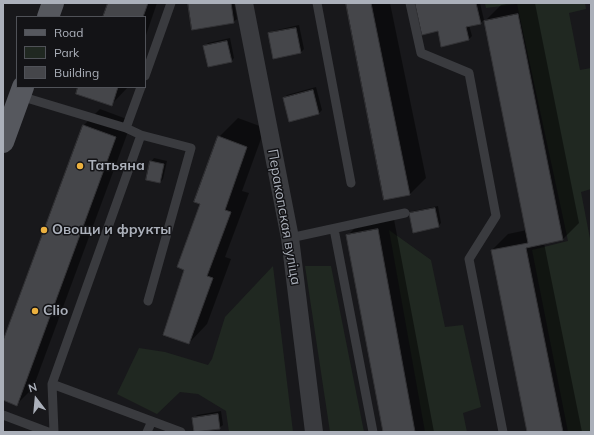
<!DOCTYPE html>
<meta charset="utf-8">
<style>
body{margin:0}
#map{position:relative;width:594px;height:435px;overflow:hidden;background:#18181b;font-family:Mulish,sans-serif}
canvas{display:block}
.frame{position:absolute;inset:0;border:4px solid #abb0ba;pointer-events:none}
.legend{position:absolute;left:16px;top:16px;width:130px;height:72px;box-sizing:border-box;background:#131316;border:1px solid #505258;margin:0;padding:5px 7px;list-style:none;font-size:12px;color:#abb0ba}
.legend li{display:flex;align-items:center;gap:8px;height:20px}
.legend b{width:20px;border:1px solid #505258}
.north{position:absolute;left:16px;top:379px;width:40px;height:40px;-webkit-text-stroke:3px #131316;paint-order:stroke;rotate:344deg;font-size:11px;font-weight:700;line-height:16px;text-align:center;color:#abb0ba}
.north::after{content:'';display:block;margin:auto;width:14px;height:18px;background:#abb0ba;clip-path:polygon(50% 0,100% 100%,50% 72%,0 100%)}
</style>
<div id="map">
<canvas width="594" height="435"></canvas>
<div class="frame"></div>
<ul class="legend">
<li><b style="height:5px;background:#56585e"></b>Road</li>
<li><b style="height:11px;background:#202821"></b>Park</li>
<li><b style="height:11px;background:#45464a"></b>Building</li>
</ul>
<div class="north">N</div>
</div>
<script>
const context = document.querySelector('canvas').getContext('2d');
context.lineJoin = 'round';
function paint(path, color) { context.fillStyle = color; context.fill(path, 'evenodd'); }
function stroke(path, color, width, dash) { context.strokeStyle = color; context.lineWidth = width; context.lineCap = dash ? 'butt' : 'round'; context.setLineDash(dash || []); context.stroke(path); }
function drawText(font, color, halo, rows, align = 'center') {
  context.font = font + ' Mulish,sans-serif'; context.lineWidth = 3; context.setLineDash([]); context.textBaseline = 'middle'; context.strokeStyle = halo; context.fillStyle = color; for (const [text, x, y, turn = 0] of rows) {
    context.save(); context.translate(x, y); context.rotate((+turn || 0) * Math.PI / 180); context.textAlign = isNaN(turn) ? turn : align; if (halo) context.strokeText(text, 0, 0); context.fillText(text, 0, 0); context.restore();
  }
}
const green = new Path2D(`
 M485 3H585L586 9 569 13 580 70 591 68V189L581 192 591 244V378L590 379 591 387V432H568L532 250 568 241 517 4 486 8Z
 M389 230 431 260 445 327 463 325 481 407 463 413 467 432H425Z
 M273 266 293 432H229L226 411 198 394 180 392 157 414 117 394 139 348 165 352 208 365 212 359 225 317Z
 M305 266H331L364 432H330Z`);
const shadow = new Path2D(`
 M109 3H157L145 38V17H104Z
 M189 3H234L237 19 233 22Z
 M347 3H390L426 178 410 194 385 199Z
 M416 3H480L484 20 480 23 469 25 472 36 469 39 439 30Z
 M512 3H535L579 223 563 239 544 243 582 432H528L492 250 508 234 527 230 485 21 501 5Z
 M299 25 304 49 301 52 274 58 269 34 273 31Z
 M230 38 234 58 231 61 205 46 208 43Z
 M79 87H128L111 105Z
 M316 87 322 110 319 113 290 121 284 98 287 95Z
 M100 109 132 121 33 388 17 404 3 399V343L84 125Z
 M238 118 265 128 242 191 249 193 225 257 231 259 207 324 189 343 185 269 219 137Z
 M154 158 167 161 163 179 160 182 151 162Z
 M438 206 441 223 438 226 410 214 413 211Z
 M393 214 434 432H384L348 235 364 219Z
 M221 411 223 425 219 428 194 418 197 415Z`);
const building = new Path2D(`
 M108 3H148L143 17H103Z
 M188 3H231L234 23 192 30Z
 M346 3H371L410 195 384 200Z
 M415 3H476L481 24 466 27 469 40 441 47 438 31 422 35Z
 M518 14 563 240 526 248 563 432H527L491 250 528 243 484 21Z
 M296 28 301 53 273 59 268 33Z
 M227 41 232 62 208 67 203 46Z
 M78 87H118L112 106 76 94Z
 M313 90 319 114 289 122 283 98Z
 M83 125 116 137 17 406 3 400V341Z
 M218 136 247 147 225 210 231 212 207 276 213 278 189 344 163 335 184 270 177 267 200 204 194 202Z
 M150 161 164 164 160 183 146 180Z
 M435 208 439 227 413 233 409 213Z
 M378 229 415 432H383L346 235Z
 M218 414 220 429 194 432 192 418Z`);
const lane = new Path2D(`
 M317 3 351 183
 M410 3 421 53 469 73 496 216 469 259 503 432
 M145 76 171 3
 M20 96 126 128 141 87
 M126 128 141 135 191 148 148 301
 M334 229 373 432
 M290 238 405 213
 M52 384 181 432
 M3 415 48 432
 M54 432 52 384 141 135
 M147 432 152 421`);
const street = new Path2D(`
 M244 3 290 238 314 432`);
const primary = new Path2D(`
 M48 17 53 3
 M3 142 23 87`);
const markers = [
 [80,166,4,"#ecb13f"],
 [44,230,4,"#ecb13f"],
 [35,311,4,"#ecb13f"]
];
const poiNames = [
 ["Татьяна",88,166],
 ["Овощи и фрукты",52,230],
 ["Clio",43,311]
];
const streetNames = [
 ["Перакопская вуліца",284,217,80]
];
paint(green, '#202821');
paint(shadow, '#0007');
paint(building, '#45464a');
stroke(building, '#333336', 1);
stroke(lane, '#3a3b3f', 9);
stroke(street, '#3a3b3f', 18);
stroke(primary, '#56585e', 22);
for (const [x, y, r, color] of markers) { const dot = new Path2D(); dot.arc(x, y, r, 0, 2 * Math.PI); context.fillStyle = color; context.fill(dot); stroke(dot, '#131316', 1.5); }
drawText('bold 14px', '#abb0ba', '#131316', poiNames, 'left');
drawText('14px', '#abb0ba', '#131316', streetNames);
</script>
